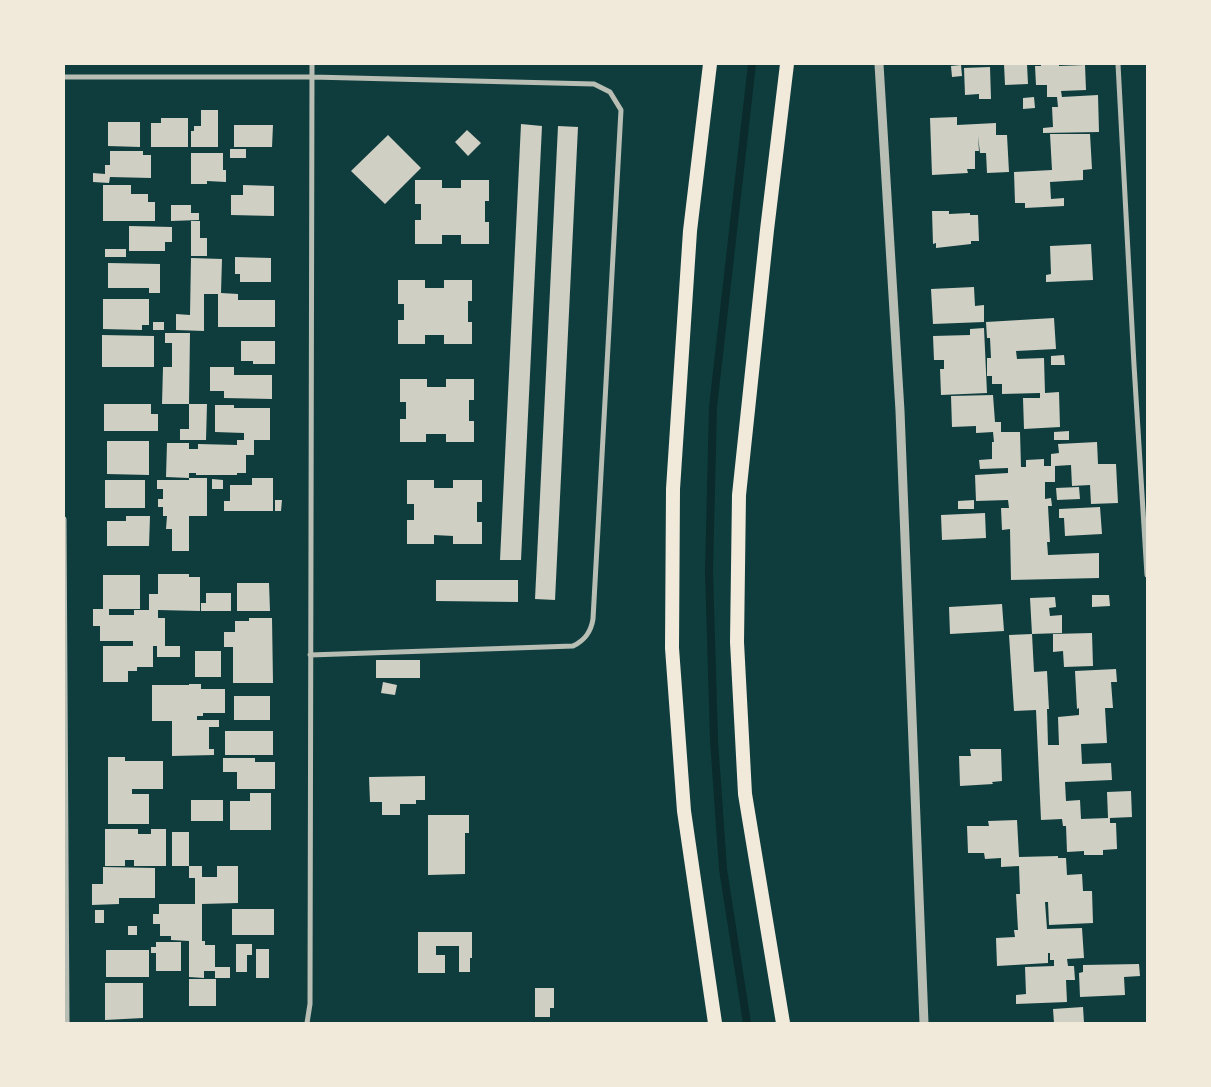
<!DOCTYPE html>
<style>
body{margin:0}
#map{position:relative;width:1211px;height:1087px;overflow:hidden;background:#0f3d3e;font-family:"IBM Plex Serif",serif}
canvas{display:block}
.frame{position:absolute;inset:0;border:65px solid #f1e9da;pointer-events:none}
</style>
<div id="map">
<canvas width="1211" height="1087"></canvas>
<div class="frame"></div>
</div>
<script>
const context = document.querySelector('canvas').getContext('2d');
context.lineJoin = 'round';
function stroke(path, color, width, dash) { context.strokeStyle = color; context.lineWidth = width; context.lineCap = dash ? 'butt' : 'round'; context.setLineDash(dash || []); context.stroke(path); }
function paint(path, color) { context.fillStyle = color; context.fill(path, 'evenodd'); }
const stream = new Path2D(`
 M747 1023 723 869 714 740 709 571 713 407 752 64`);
const building = new Path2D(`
 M1004 64H1027L1028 84 1005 85Z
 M1041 64H1059V66L1085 65 1086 90 1061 91 1062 97 1098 95 1099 132 1043 133V128L1053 127 1052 107H1058L1057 97H1047V85H1036L1035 66H1041Z
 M961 65 962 76 952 77 951 66Z
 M990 67 991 99H979V94L965 95 964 68Z
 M1034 97 1035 108 1023 109V98Z
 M201 110H218V147H191V131H194V126H201Z
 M957 117V125L996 123V135H1007L1009 172 987 173 986 153H980L978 136 979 151H975V169H967L968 173 932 175 930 118Z
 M161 118H188V147H151V123H161Z
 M108 122H140V147L108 146Z
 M521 124 542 126 521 560H500Z
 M234 125H273L272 147H234Z
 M558 126 578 127 555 600 535 599Z
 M467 130 481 143 468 156 455 142Z
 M1050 134H1090L1092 169 1083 170V180L1050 182 1051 199 1064 198V206L1025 208V203H1015L1014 172 1052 170Z
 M388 135 421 168 385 204 351 171Z
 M230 149H246V158H230Z
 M110 151H143V155H151V178L110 177 109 183 93 182V173L105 174V165H110Z
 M191 153H223V170H226V182L207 181V184H191Z
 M415 180H442V188H461V180H489V201H485V222H489V244H461V235H442V244H415V220H421V204H415Z
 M103 185H131V194H148V202H155V221H103Z
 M243 185 274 186V216L231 215V195H243Z
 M171 205H191V213H199V220L171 221Z
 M932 211H949V214L970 213V215H978L979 241H971V244L936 248V243L933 244Z
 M191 221H200V238H207V256H191Z
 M129 226 172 227V242H165V251H129Z
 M1091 244 1093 280 1046 282V275L1051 274 1050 246Z
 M105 249H126V257H105Z
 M235 257 271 258V282H240V274H235Z
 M191 258 222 259 221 293 238 294V300H275V327H218V294H204V331L176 330V314L190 315Z
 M108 263 160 264V293H149V288H108Z
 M398 280H425V288H444V280H472V301H468V322H472V344H444V335H425V344H398V320H404V304H398Z
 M974 287 975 306 984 305V322L933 324 931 289Z
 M103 299H149V325H142V330L103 329Z
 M1054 318 1056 349 1016 351 1017 359 1044 358 1045 393 1059 392 1060 427 1024 429 1023 398H1040V393L1002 394V384H992V376H987V358H991L990 338H987L986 322Z
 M153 322H164V330H153Z
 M984 328 987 393 941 395 940 369H944V360H934L933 336 970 335V329Z
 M165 333H190L189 404H207L206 440H180V429H189V404H162L163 367H172V343H165Z
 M102 335 154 336V367H102Z
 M241 341H275V364H253V361H241Z
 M1064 355 1065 365H1051V356Z
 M210 367H234V375H272V399L224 398V391H210Z
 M400 379H427V387H446V379H474V400H469V421H474V442H446V434H426V442H400V419H406V402H400Z
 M993 395 995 422H1001V432H1020L1021 467H1026V460L1044 459V466H1051V454L1059 453 1058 444 1097 442 1098 464H1116L1118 503 1091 504 1090 485 1072 486 1071 465 1055 466V482H1045V499L1051 498 1052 506H1048L1050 542H1047L1048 555 1099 553V578L1011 580 1010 529 1002 530 1001 508H1009L1008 500 976 501 975 475 1008 473V468L980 469 979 460 992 459V442H994L993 432 976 433V426L952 427 951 396Z
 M104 404H151V414H158V431H104Z
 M215 405H234V408H270V440H254V455H246V473H237V475H196V473H189V478L166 477 167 443H189V449H198V444L237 445V440H244V433L215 432Z
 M1069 431V440H1054V432Z
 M107 441H149V475L107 474Z
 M189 478H207V516H189V551H172V529H166L167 516H163V507H158V499H163V489H157V480H189Z
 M252 478H273V511H224V501H230V485H252Z
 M212 479 223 480V489H212Z
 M105 480H145V508H105Z
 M407 480H434V488H453V480H482V502H477V522H482V544H453V536L434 535V544H407V520H414V504H407Z
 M1079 487 1080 499 1057 500 1056 488Z
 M275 500H282L281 511H275Z
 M974 500V509H958V501Z
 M1100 507 1102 534 1065 536 1064 518H1059V509Z
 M985 513 986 538 942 540 941 515Z
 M126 516H150L149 546H107V521H126Z
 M158 574H189V577H200V611L158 610V618H165V646H180V657H157V646H153V667H137V671H128V682H103V646H133V641H100V626H93V609H109V615H134V610H149V594H158Z
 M103 575H140V609H103Z
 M436 580H518V602L436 601Z
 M237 583H269L270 611H237Z
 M206 593H231V611H201V603H206Z
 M1092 595H1109L1110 606 1092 607Z
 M1055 597 1056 607 1049 608 1050 616 1062 615V633L1032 634 1034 672 1047 671 1049 709H1047L1048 745H1059L1058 717 1079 715V708L1077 709 1075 671 1116 669 1117 682H1111L1113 708H1105L1107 743 1081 744 1082 764 1111 763 1112 780 1065 782 1066 801 1080 800 1081 819 1108 818 1107 792 1131 791 1132 817 1110 818V823H1116L1117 849 1103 850V855H1084V851L1067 852 1066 826H1063L1062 819 1041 820 1036 710 1014 711 1009 635 1032 634 1030 598Z
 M1002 604 1004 631 950 634 949 607Z
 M249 618H272L273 683H233V647H224V632H235V621H249Z
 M1092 633 1093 666 1064 667 1063 651 1053 652V634Z
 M195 651H221V677H195Z
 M376 660H420V678H376Z
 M383 682 397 685 395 695 381 693Z
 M189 684H201V689H225V713H203V716H197V720H219V727H209V749H214V755L172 756V721H152V685H189Z
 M234 696H270V720H234Z
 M225 731H273V755H225Z
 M970 749H1001L1002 781 992 782 993 784 960 786 959 756H971Z
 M108 757H125V761H163V789H132V794H149V824H108Z
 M223 758H255V762H275V789H237V772H223Z
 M425 776V800H416V804H400V815H382V802H370L369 777Z
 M250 793H271V830H230V801H250Z
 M191 800H223V821H191Z
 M428 815H469V833H465V874L428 875Z
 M1017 820 1019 857 1058 856V858H1066L1067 875 1082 874 1083 891H1092L1093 923 1049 925 1048 902H1045L1047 929 1082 928 1084 958 1067 959 1068 966H1074L1075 980H1066L1067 1002 1016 1004V995L1026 994 1025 967 1054 966V960H1050V953H1048V963L997 966 996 938 1015 937 1014 930H1018L1016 894H1020L1019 866 1001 867V858L985 859 984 853H968L967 826H989L988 821Z
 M105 829H138V834H151V829H166V866H134V860H125V866H105Z
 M172 832H189V866H172Z
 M189 866H202V877H217V866H238V903L202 904V941H205V945H215V967H230V978H215V971H204V978L189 977V941L171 940V936H160V924H153V914H159V904H195V878H189Z
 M103 867 155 868V898H119V904L92 905V884H103Z
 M232 909H274V935H232Z
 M95 910H104V923H95Z
 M128 926H137V935H128Z
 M418 932H472V958H470V972H459V946H436V955H445V973H418Z
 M156 942H181V971H156V953H151V947H156Z
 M236 944H252V955H247V972H236Z
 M256 949H269V978H256Z
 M106 950H149V977H106Z
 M1139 964 1140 976 1124 977 1125 995 1080 997 1079 973 1083 972V965Z
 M189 979H216V1006H189Z
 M105 983H143V1018L105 1020Z
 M535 988H554V1008H550V1017H535Z
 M1083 1007 1084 1023H1054L1053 1009Z`);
const minor = new Path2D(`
 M1118 64 1134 365 1147 575
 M64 77H312L594 84 610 92 621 110 593 619C591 632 585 640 573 646L310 655
 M64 519 67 1023
 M307 1023 310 1004 312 64`);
const tertiary = new Path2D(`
 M879 64 900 411 924 1023`);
const trunk = new Path2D(`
 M710 64 690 231 673 489 672 648 684 811 715 1023
 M783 1023 745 794 737 642 739 495 767 230 787 64`);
stroke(stream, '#0a2a2b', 8);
paint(building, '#cfcfc3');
stroke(minor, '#b8beb3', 5);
stroke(tertiary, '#b8beb3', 9);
stroke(trunk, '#f1e9da', 14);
</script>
